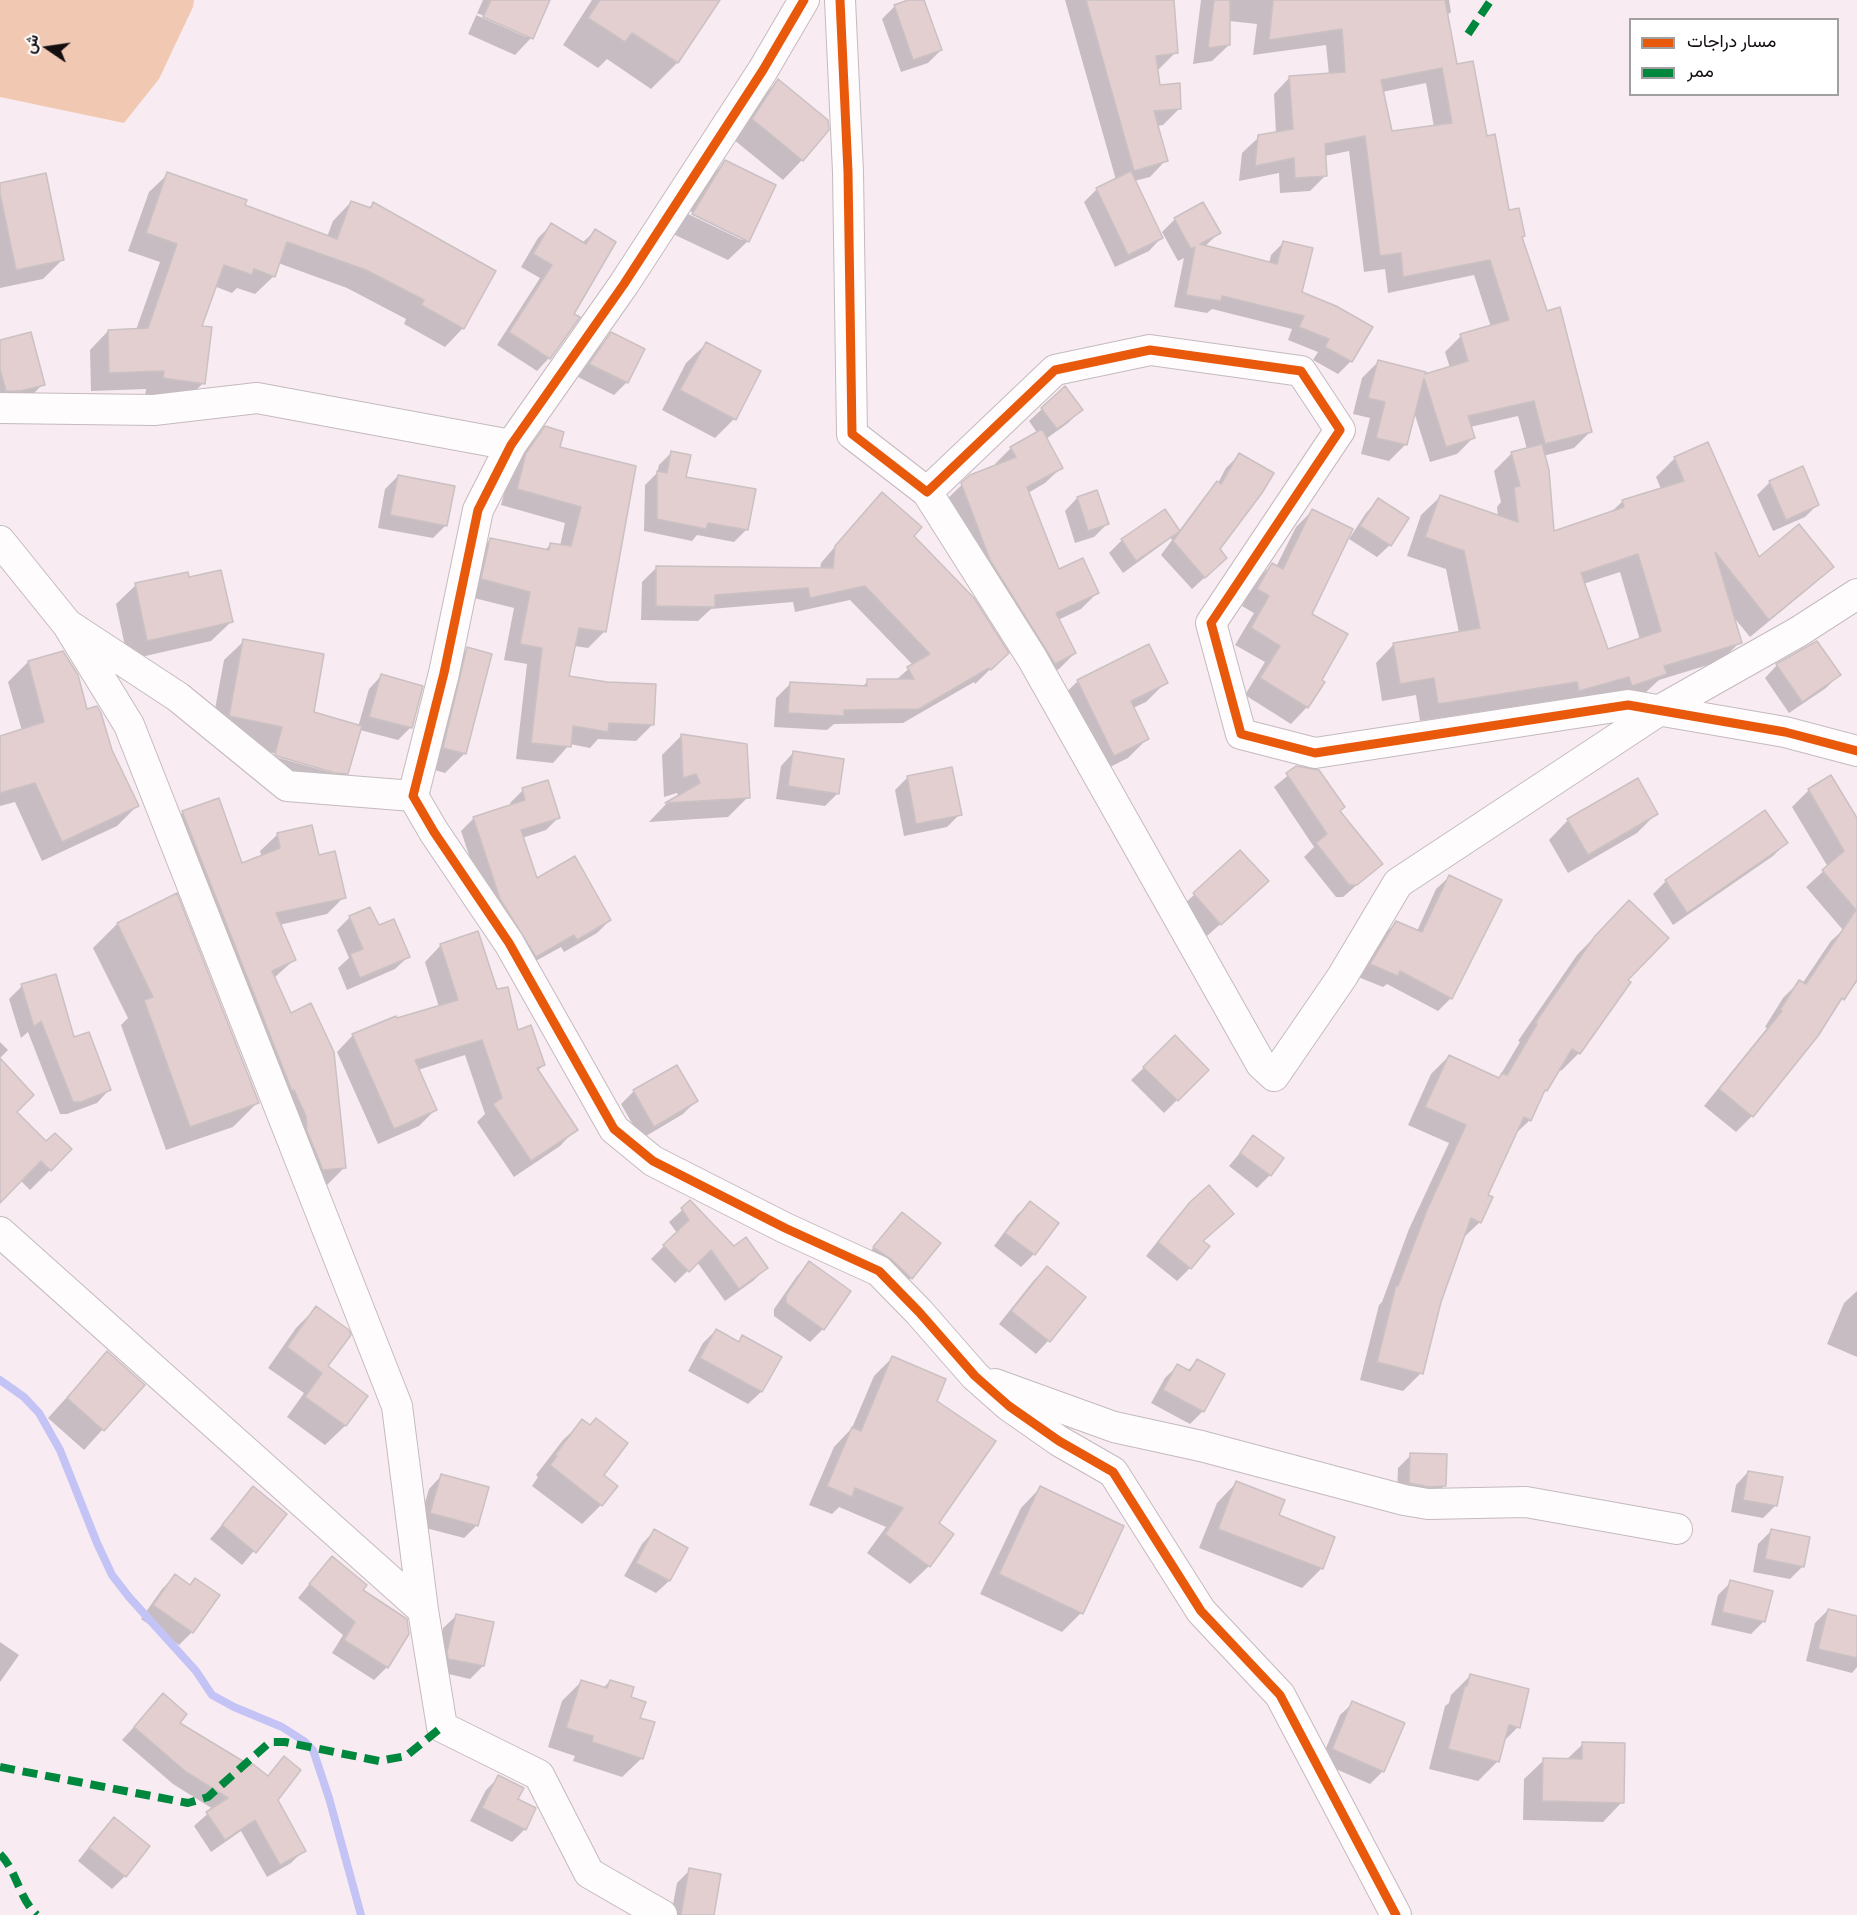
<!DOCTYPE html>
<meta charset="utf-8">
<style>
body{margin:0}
#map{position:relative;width:1857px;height:1915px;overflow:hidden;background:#f8ecf2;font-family:Commissioner,Vazirmatn,sans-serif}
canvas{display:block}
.legend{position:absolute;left:1629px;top:18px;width:210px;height:78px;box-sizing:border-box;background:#fff;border:2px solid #a19fa0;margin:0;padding:8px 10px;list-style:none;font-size:18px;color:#150e11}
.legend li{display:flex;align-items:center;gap:12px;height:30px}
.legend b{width:30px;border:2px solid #a19fa0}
.north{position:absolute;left:18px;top:18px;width:60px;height:60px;-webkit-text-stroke:4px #fff;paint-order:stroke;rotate:283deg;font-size:16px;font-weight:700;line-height:24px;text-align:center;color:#150e11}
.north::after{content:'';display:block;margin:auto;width:21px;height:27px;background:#150e11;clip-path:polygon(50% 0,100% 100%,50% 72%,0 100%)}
</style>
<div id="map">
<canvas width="1857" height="1915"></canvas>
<ul class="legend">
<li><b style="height:8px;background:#e8590c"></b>مسار دراجات</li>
<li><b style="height:8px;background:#00873e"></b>ممر</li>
</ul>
<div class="north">ش</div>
</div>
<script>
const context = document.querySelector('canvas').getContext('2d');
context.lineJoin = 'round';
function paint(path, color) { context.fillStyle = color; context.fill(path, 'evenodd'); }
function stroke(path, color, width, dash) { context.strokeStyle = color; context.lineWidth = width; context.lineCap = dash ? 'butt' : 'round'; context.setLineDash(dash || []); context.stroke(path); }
const green = new Path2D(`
 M0 0H194L193 7 159 79 124 123 0 97Z`);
const shadow = new Path2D(`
 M483 0H548L531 38 515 55 468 34ZM477 13 526 34V37L476 15Z
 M592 0H718L677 63 651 89 607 59 598 68 563 45Z
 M913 0H923L941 50 928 63 901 72 882 19 895 6Z
 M1065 0H1173L1176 52 1159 69H1156L1158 86 1180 108 1163 125 1157 126 1166 160 1150 177 1134 181 1161 238 1149 251 1115 267 1084 202 1097 189 1116 180Z
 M1201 0H1449L1451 12 1446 16 1456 66 1486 137 1508 212 1524 235 1521 238 1590 432 1574 448 1543 456 1553 533 1610 513 1623 501 1661 489 1656 477 1674 459 1707 444 1758 560 1832 567 1813 585 1750 637 1731 614 1740 642 1721 661 1659 680 1646 692 1614 704 1561 709 1558 700 1420 721 1416 695 1382 701 1376 663 1394 644 1459 633 1446 569 1407 556 1421 515 1440 497 1498 517 1497 507 1501 502 1494 471 1512 453 1527 449 1518 416 1470 427 1473 438 1457 454 1430 462 1414 412 1405 445 1389 461 1361 454 1370 418 1353 414 1362 378 1378 362 1423 376 1450 368 1445 352 1461 336 1491 327 1474 275 1388 293 1385 269 1364 272 1349 151 1325 156 1326 175 1310 191 1280 193 1279 173 1239 181 1242 153 1259 137 1276 133 1274 94 1290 77 1329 75 1326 45 1253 55 1257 24 1229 21V45L1212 61 1193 64ZM1426 83 1434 127 1391 133 1382 92ZM1620 572 1640 640 1607 651 1583 584Z
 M778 81 827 129 802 160 783 180 733 139 759 100Z
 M725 162 748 241 728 260 673 234 686 213 742 240V237L688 210 706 181Z
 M168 174 243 206 327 237 333 221 351 202 368 208 373 204 463 328 445 347 404 324 406 319 347 288 278 263 274 276 255 294 237 288 232 293 214 286 200 327 203 383 185 402 145 396 146 389 91 391 90 350 108 331 136 330 160 262 128 251 149 192Z
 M0 185 62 260 43 279 0 288Z
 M1175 219 1219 233 1204 247 1269 264 1271 255 1284 242 1300 293 1351 361 1338 374 1313 360 1318 352 1288 340 1292 329 1212 309 1207 313 1174 307 1184 258 1178 261 1162 232Z
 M551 225 582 243 595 231 549 358 537 371 497 345 540 278 521 267 538 238Z
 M612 334 627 382 614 395 578 377 599 347Z
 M0 342 43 384 30 397 0 403Z
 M706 344 734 419 715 438 662 410 686 363Z
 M1042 409 1081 410 1068 423 1046 439 1061 468 1045 483 1028 493 1058 571 1097 593 1081 609 1058 620 1075 653 1059 669 1039 679 946 500 971 476 996 466 995 464 1011 448 1038 434 1029 421Z
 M546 428 558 448 635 467 604 632 588 648 574 646 567 677 653 724 636 741 598 739 590 748 570 744 553 763 516 759 527 664 504 660 514 608 466 596 474 556 490 540 544 551 551 544 560 546 565 523 501 505 510 471 529 445Z
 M671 453 685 478 747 529 734 542 697 535 692 541 644 531 645 485 657 473 659 465Z
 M1239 455 1213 570 1192 589 1161 555 1172 540 1171 538 1123 573 1109 553 1122 540 1179 531 1205 496 1218 483 1226 468Z
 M398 476 446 525 433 538 378 528 385 489Z
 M1770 482 1818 504 1805 517 1773 531 1757 495Z
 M1077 498 1107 524 1094 537 1075 543 1065 511Z
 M1378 500 1390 545 1377 557 1349 539 1366 513Z
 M867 509 912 536 1007 653 975 684 974 682 903 723 834 724 827 730 774 727 776 698 791 683 862 687 868 681 896 680 913 665 850 600 795 612 793 602 711 609 698 621 641 620 642 582 657 567 820 569 821 563Z
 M1312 511 1307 707 1291 724 1245 695 1265 662 1235 645 1254 613 1242 606 1256 581 1272 564 1276 567 1296 527Z
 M188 579 231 622 211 641 128 660 116 604 136 585Z
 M244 641 312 713 358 727 369 689 381 676 411 727 398 740 360 730 347 773 327 792 256 774 264 746 210 736 224 660ZM270 752 336 771V774L269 755Z
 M467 649 465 753 445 773 424 767 448 669Z
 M28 662 86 711 111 750 137 806 117 826 42 861 15 802 0 806V735L1 737 22 731 8 682Z
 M1777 665 1839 675 1826 688 1789 713 1765 678Z
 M1078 681 1166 682 1146 702 1133 708 1148 738 1128 758 1094 775 1058 700Z
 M681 736 748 797 728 817 649 822 666 804 679 797 677 793 664 797 662 755Z
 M793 753 838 793 825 806 776 799 781 766Z
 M1297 768 1338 811 1381 864 1343 897H1336L1304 857 1314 847 1274 787Z
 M908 777 960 814 947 827 904 836 895 790Z
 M1831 777 1857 821V982L1834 1007 1752 1116 1736 1132 1704 1106 1767 1028 1765 1027 1783 998 1799 982 1802 984 1831 941 1843 930 1806 887 1828 867 1792 807 1808 791Z
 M523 790 559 817 546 830 522 838 536 880 610 920 597 933 564 952 561 947 523 968 488 912 461 831 474 818 511 806 510 803Z
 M218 800 241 865 262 857 260 851 278 834 344 897 327 914 279 925 295 959 274 978 344 1168 327 1185 306 1187 165 830 182 813Z
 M1656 814 1637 833 1568 873 1549 840 1568 820Z
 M1786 843 1773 856 1673 925 1653 894 1666 881Z
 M1240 852 1254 894 1207 936 1181 907Z
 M1449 877 1451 998 1438 1011 1387 984 1383 987 1358 977 1383 935 1396 923 1417 931 1436 889Z
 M176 895 257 1103 233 1127 166 1150 121 1025 128 1018 93 948 117 924Z
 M350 917 378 927 408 957 395 969 347 990 338 968 349 958 337 930Z
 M1612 919 1629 983 1579 1053 1561 1071 1559 1069 1541 1095 1530 1120 1514 1135 1486 1196 1480 1222 1462 1239 1439 1302 1421 1373 1403 1391 1360 1380 1379 1305 1382 1302 1409 1229 1449 1143 1408 1125 1431 1074 1449 1056 1498 1079 1520 1042 1518 1041 1577 955Z
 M441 945 496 991 517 1032 544 1065 537 1071 576 1129 560 1146 514 1177 477 1122 485 1114 465 1055 418 1070 436 1109 419 1126 378 1144 337 1052 353 1035 439 1007 425 962Z
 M22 986 74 1040 109 1090 97 1103 67 1114H60L28 1032 21 1038 9 999Z
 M1175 1038 1207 1070 1164 1113 1131 1080Z
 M0 1042 8 1050 0 1058Z
 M0 1061 15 1112 46 1143 70 1150 30 1190 20 1180 0 1201Z
 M634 1091 696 1101 683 1114 641 1139 621 1104Z
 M1253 1137 1270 1175 1257 1188 1229 1166Z
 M690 1203 734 1248 766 1268 753 1281 725 1301 697 1262 675 1283 651 1259 677 1233 669 1222Z
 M1030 1203 1034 1254 1021 1267 994 1246 1017 1215Z
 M1191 1203 1202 1242 1190 1268 1177 1281 1146 1256 1177 1217Z
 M902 1214 911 1278 898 1290 862 1261Z
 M809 1263 823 1329 810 1342 774 1316V1309L797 1276Z
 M1047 1268 1083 1297 1048 1341 1036 1354 999 1324 1034 1280Z
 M1857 1291V1357L1827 1344 1844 1303Z
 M316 1308 326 1367 366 1396 345 1426 325 1445 287 1417 304 1393 268 1368 296 1328Z
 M716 1330 737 1342 743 1337 780 1358 761 1392 748 1404 688 1371 703 1343Z
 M107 1353 143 1385 84 1450 48 1418Z
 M892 1358 935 1401 937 1524 929 1566 910 1584 867 1553 886 1527 839 1507 832 1514 809 1505 834 1447 852 1428 874 1376Z
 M1197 1361 1203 1411 1190 1424 1151 1403 1165 1378 1177 1366 1187 1371Z
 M583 1421 602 1475 601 1505 582 1524 532 1486 538 1477 536 1475 563 1440Z
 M1411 1455 1444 1486 1431 1499 1397 1496 1398 1468Z
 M1748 1472 1776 1505 1763 1518 1731 1512 1736 1485Z
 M441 1476 487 1488 476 1526 464 1538 418 1526 429 1489Z
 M1236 1483 1277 1516 1322 1568 1302 1588 1199 1548 1217 1503Z
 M253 1488 285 1514 242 1565 210 1539Z
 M1040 1488 1081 1613 1062 1632 980 1594 1021 1508Z
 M654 1531 686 1548 669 1581 656 1593 624 1576 642 1544Z
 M1771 1531 1803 1566 1790 1579 1753 1572 1758 1544Z
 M320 1571 361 1591 387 1667 374 1680 332 1653 343 1635 298 1598Z
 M175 1576 189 1586 195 1580 217 1595 192 1632 179 1645 141 1619 162 1589Z
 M1731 1582 1764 1621 1751 1634 1711 1625 1718 1595Z
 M1828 1610 1857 1617V1667L1852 1673 1806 1661 1815 1623Z
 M456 1616 483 1666 470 1679 436 1671 435 1666 443 1628Z
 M0 1642 19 1655 0 1682Z
 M1471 1675 1518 1727 1502 1743 1497 1762 1478 1781 1429 1769 1445 1706 1449 1703 1451 1695Z
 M582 1681 603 1688 610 1681 630 1698 638 1718 642 1758 622 1777 573 1761 575 1756 548 1747 562 1701Z
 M1353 1703 1383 1771 1370 1784 1320 1762 1340 1715Z
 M151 1708 267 1777 284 1758 276 1800 304 1850 291 1863 267 1877 241 1831 211 1852 194 1826 213 1809 173 1784 122 1740Z
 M1583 1744 1622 1802 1603 1822 1523 1820 1524 1779 1544 1760H1566Z
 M499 1777 516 1800 525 1829 512 1842 470 1821 486 1790Z
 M114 1819 125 1876 112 1889 78 1861 101 1832Z
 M690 1870 712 1915H671L677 1883Z`);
const stream = new Path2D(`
 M0 1380 24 1397 39 1413 60 1450 97 1543 112 1575 129 1597 196 1671 212 1695 234 1707 282 1727 304 1741 313 1750 329 1798 361 1915`);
const building = new Path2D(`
 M491 0H550L533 39 483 17Z
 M600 0H720L678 63 632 33 625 42 588 18Z
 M908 0H924L942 50 913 60 894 5Z
 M1086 0H1174L1178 53 1156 56 1160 85 1180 83 1181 109 1154 111 1168 161 1134 171Z
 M1214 0H1230V45L1208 48Z
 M1273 0H1445L1457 64 1473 61 1487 136 1495 134 1509 210 1519 208 1525 236 1522 237 1547 311 1560 307 1592 432 1545 444 1534 401 1468 416 1475 438 1446 447 1424 378 1407 445 1376 438 1385 402 1368 398 1378 360 1426 372 1425 374 1468 361 1460 334 1509 320 1490 260 1403 277 1401 253 1380 256 1365 136 1325 144 1327 176 1295 178 1294 158 1255 166 1258 135 1293 129 1289 76 1345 72 1342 29 1269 40ZM1442 68 1452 123 1392 131 1381 80Z
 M778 79 828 120 829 130 803 161 752 119Z
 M725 160 776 185 749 242 692 214Z
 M1131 171 1163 238 1128 255 1096 188Z
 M167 172 247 200 245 205 337 239 351 201 371 208 373 202 496 271 464 329 421 305 424 300 366 270 287 242 275 277 254 269 252 275 224 265 202 326 212 327 205 384 163 378 164 371 109 373 108 330 148 328 177 244 146 233Z
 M46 173 64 260 16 270 0 194V183Z
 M1203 202 1221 233 1200 244 1277 264 1283 241 1313 248 1302 292 1336 306 1373 327 1352 362 1325 347 1329 339 1299 327 1304 316 1222 296 1221 301 1186 295 1195 247 1191 249 1174 218Z
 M551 223 586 244 595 229 616 242 574 314 580 317 550 359 509 332 552 265 533 254Z
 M31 332 45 385 20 391H6L0 369V340Z
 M611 332 645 349 628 383 589 364Z
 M706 342 761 371 736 420 680 390Z
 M1065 386 1083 410 1057 429 1041 408Z
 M545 426 564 432 560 447 636 466 606 632 579 628 569 676 607 682 656 684 654 725 609 723 608 732 573 726 571 747 531 743 542 648 520 644 530 592 481 579 490 538 549 550 550 543 571 546 581 507 517 489 526 453Z
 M1042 429 1063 468 1027 487 1059 569 1083 558 1099 593 1056 613 1076 653 1055 664 990 560 961 483 970 475 1016 457 1010 447Z
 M1708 442 1759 557 1799 524 1834 567 1769 620 1715 552 1742 643 1664 666 1667 674 1632 686 1629 677 1579 691 1577 682 1438 704 1434 678 1400 684 1393 643 1480 628 1464 551 1425 537 1440 495 1518 522 1514 487 1520 486 1511 452 1542 444 1549 470 1554 531 1624 507 1622 500 1684 481 1674 457ZM1638 554 1661 631 1608 649 1581 573Z
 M671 451 691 455 686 477 756 489 748 530 708 523 706 529 657 519V471L667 473Z
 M1239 453 1274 473 1262 493 1220 549 1227 558 1205 578 1173 541 1217 481 1221 484Z
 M1803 466 1819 505 1786 520 1769 481Z
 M398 475 455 486 447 526 390 515Z
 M1097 490 1109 524 1088 531 1077 497Z
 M882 492 922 527 914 536 974 598 1009 653 991 670 989 668 919 709 844 710V716L788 713 790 682 867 686V679H914L907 667 930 654 865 586 810 598 808 588 715 595V607L656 606V566L833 568 835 546Z
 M1378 498 1409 518 1391 546 1360 526Z
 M1165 509 1180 531 1136 561 1121 539Z
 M1312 509 1353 529 1312 614 1348 634 1322 680 1325 682 1308 708 1260 678 1280 646 1251 628 1269 596 1257 589 1272 563 1283 569Z
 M221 570 233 622 147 641 135 583 188 572 189 577Z
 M243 639 324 654 314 712 362 726 348 774 335 773 277 756 275 754 282 727 229 716Z
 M1817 641 1841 675 1802 702 1776 664Z
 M1149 644 1168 683 1131 701 1149 739 1114 756 1077 680Z
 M467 647 492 654 466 754 443 748Z
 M63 651 78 675 87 709 97 706 101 713 112 750 139 806 62 842 35 783 0 793V736L44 722 28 661Z
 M381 674 423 686 412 728 369 717Z
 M681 734 747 744 750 798 665 803 700 783 696 774 683 778Z
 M793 751 844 759 839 794 788 786Z
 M1296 766 1319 770 1345 807 1340 811 1383 864 1357 885H1349L1316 843 1327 834 1286 773Z
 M952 767 962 815 916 824 907 776Z
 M1831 775 1857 818V980L1844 1000 1842 998 1818 1036 1753 1117 1719 1089 1782 1011 1780 1010 1799 980 1806 984 1856 910 1822 870 1844 851 1808 789Z
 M1638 778 1658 814 1588 855 1567 819Z
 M548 780 560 818 521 830 537 878 575 856 611 920 577 940 574 935 536 957 500 899 473 817 525 800 522 788Z
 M219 798 242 863 280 848 277 833 312 825 319 855 335 851 346 898 276 913 296 960 272 971 291 1013 311 1003 334 1052 346 1168 323 1170 307 1131 306 1116 294 1090 292 1091 182 811Z
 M1765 810 1788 843 1687 913 1665 880Z
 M1240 850 1269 881 1221 925 1193 893Z
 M1449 875 1502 900 1452 999 1400 971 1398 976 1370 964 1396 921 1422 932Z
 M177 893 259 1103 190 1127 144 1000 153 997 117 923Z
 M1629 900 1669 938 1628 980 1631 982 1580 1054 1572 1049 1547 1091 1545 1090 1531 1121 1524 1117 1488 1195 1493 1197 1481 1223 1471 1218 1441 1302 1423 1374 1377 1362 1396 1285 1398 1286 1427 1210 1466 1125 1425 1107 1449 1055 1499 1078 1502 1073 1507 1075 1537 1024 1535 1023 1595 936Z
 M370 907 379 925 394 919 410 957 360 978 350 954 363 949 349 916Z
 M478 931 497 989 508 987 518 1030 531 1025 545 1065 537 1068 578 1130 531 1161 493 1104 502 1098 482 1040 415 1060 437 1110 394 1129 352 1034 396 1016 397 1018 458 1000 440 944Z
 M56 974 74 1037 89 1032 111 1090 81 1102H73L41 1021 34 1027 21 984Z
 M1175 1035 1209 1070 1178 1101 1143 1067Z
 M0 1058 34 1095 17 1112 46 1141 55 1133 72 1149 51 1171 41 1161 0 1203Z
 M677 1065 698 1101 654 1127 633 1090Z
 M1253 1135 1284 1158 1271 1176 1240 1153Z
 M1209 1185 1234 1214 1203 1241 1210 1246 1191 1269 1158 1242 1190 1202Z
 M690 1200 734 1246 746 1237 768 1268 739 1289 711 1250 689 1272 663 1245 689 1220 681 1208Z
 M1030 1201 1059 1223 1035 1255 1005 1233Z
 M902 1212 941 1243 912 1279 891 1259 873 1247Z
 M809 1261 851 1291 824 1330 786 1303V1295Z
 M1047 1266 1086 1297 1050 1342 1011 1311Z
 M316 1306 349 1330 351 1335 328 1366 368 1396 346 1426 305 1397 322 1373 287 1347Z
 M716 1329 739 1342 742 1335 782 1357 762 1392 700 1358Z
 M107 1351 145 1385 104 1431 67 1398Z
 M892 1356 946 1379 937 1401 996 1441 939 1523 954 1534 930 1567 885 1534 903 1508 855 1488 852 1497 827 1486 852 1427 861 1431Z
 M1197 1359 1225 1374 1204 1412 1163 1390 1177 1364 1190 1371Z
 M596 1418 628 1443 604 1475 618 1486 602 1506 550 1465 557 1456 555 1455 582 1419 590 1425Z
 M1410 1453 1447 1454 1446 1486 1429 1487 1409 1483Z
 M1748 1471 1783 1477 1777 1506 1743 1500Z
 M441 1474 489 1487 478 1526 430 1513Z
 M1236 1481 1285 1500 1279 1515 1335 1537 1323 1569 1218 1529Z
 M253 1486 287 1514 256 1553 222 1525Z
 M1040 1486 1124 1526 1083 1614 999 1574Z
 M654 1529 688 1548 670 1581 636 1563Z
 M1771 1529 1810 1537 1804 1567 1765 1559Z
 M332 1556 367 1585 363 1590 407 1619 409 1634 388 1668 344 1640 355 1622 309 1584Z
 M175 1574 190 1585 195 1578 220 1595 193 1633 153 1605Z
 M1730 1580 1773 1591 1765 1622 1722 1612Z
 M1828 1609 1857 1616V1658L1818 1649Z
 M456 1614 494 1622 484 1666 448 1659 447 1652Z
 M1470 1674 1529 1689 1520 1728 1509 1725 1499 1762 1448 1749 1465 1685 1467 1686Z
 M581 1680 607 1688 610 1680 634 1687 631 1697 646 1702 640 1718 655 1722 643 1759 592 1742 593 1736 566 1728Z
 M163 1693 187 1714 180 1723 251 1766 253 1764 268 1776 284 1756 301 1770 278 1800 306 1851 280 1865 255 1820 225 1840 206 1812 228 1798 186 1772 134 1727Z
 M1352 1701 1405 1723 1384 1772 1332 1749Z
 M1582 1742 1625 1743 1624 1803 1542 1801 1543 1758 1582 1759Z
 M498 1775 524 1788 518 1799 536 1808 526 1830 482 1808Z
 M114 1817 150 1846 126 1877 89 1848Z
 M689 1868 721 1874 714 1915H681Z`);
const minor = new Path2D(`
 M804 0 763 70 624 284 511 445 478 510 444 673 413 796 434 832 509 943 614 1129 653 1161 785 1228 879 1271 919 1312 975 1376 1009 1406 1059 1441 1113 1472 1201 1611 1280 1695 1396 1915
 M840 0 848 172 852 434 927 492 1055 370 1150 350 1301 371 1340 430 1211 623 1241 734 1315 753 1628 705 1785 732 1857 751
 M0 408 154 410 257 398 511 445
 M927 492 1032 658 1261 1064 1274 1076 1342 977 1398 883 1660 710 1798 632 1857 594
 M0 541 67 624 178 697 287 786 413 796
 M67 624 129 725 397 1406 423 1610 442 1727 539 1775 589 1873 662 1915
 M0 1232 423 1610
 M995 1384 1114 1427 1201 1446 1404 1500 1428 1504 1526 1502 1677 1529`);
const quiet = new Path2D(`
 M1468 34 1491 0
 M0 1767 188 1803 208 1797 270 1742H285L379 1761 406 1756 442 1727
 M0 1854C17 1871 19 1899 37 1915`);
const cycleway = new Path2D(`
 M804 0 763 70 624 284 511 445 478 510 444 673 413 796 434 832 509 943 614 1129 653 1161 785 1228 879 1271 919 1312 975 1376 1009 1406 1059 1441 1113 1472 1201 1611 1280 1695 1396 1915
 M840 0 848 172 852 434 927 492 1055 370 1150 350 1301 371 1340 430 1211 623 1241 734 1315 753 1628 705 1785 732 1857 751`);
paint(green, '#f1c9b3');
paint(shadow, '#0003');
stroke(stream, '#c4c3f6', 8);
paint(building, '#e3ced0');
stroke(building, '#cbc1c3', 1.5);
stroke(minor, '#c4babf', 32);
stroke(minor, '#fefcfd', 30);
stroke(quiet, '#00873e', 8, [15, 8]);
stroke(cycleway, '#e8590c', 9);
</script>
